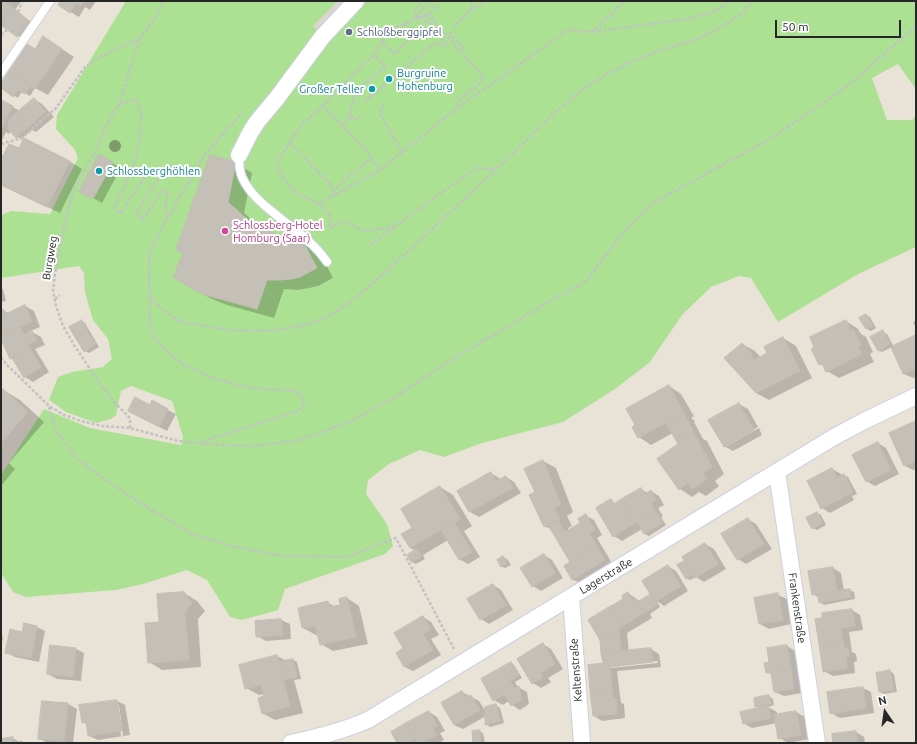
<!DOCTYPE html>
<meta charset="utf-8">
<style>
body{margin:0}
#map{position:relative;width:917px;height:744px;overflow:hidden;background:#e9e2d7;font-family:Ubuntu,sans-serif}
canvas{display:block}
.frame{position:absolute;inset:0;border:2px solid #262626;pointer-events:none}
.north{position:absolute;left:865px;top:692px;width:40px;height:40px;-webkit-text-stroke:3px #fff;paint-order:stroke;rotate:347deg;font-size:11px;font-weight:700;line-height:16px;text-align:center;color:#262626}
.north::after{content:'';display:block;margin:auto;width:14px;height:18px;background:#262626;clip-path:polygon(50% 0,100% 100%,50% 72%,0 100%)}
.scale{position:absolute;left:775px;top:20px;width:126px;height:18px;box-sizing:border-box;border:2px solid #262626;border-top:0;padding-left:5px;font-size:12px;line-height:14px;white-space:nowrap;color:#262626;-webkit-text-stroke:3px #fff;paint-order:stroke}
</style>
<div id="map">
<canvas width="917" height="744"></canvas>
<div class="frame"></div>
<div class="north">N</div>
<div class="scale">50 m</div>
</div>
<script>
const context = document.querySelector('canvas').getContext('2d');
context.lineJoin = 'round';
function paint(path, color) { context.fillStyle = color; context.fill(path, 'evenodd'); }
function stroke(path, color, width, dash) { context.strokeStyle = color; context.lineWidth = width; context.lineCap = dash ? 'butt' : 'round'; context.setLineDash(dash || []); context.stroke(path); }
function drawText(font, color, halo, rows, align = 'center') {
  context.font = font + ' Ubuntu,sans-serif'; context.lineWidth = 4; context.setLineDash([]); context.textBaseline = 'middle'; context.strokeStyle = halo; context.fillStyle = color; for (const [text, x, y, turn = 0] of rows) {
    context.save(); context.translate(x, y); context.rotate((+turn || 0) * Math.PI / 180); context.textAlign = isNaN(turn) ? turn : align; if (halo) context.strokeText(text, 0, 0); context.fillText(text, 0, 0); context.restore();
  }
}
const green = new Path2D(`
 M126 1H916V89L898 64 872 78 887 120H912L916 116V247L860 273 778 322 751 278 739 276 711 287 682 315 650 362 615 389 563 422 482 443 444 457 420 450 389 464 368 480 366 494 387 524 393 546 385 554 285 589 278 610 242 620 230 617 207 580 187 570 143 584 116 590 26 597 13 592 1 573V475L44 409 90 428 181 445 183 437 172 401 131 386 121 391 116 415 111 419 96 423 66 412 49 400 58 377 72 372 103 367 112 359 108 339 93 320 85 292 84 273 79 266 1 278V215L11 211 50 214 78 158 75 150 56 129 57 115Z`);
const plaza = new Path2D(`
 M338 1H355L323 36 313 26Z`);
const shadow = new Path2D(`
 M1 1H21L15 10 37 26 26 41 1 24Z
 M62 1H96L90 10 85 7 79 17 59 5Z
 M56 45 74 57 48 95 35 88 30 96 22 91 18 98 1 87V85L35 50Z
 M34 99 42 104 54 117 36 132 32 130 21 139 17 137 11 130 9 134 6 132 1 142V101L20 111Z
 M19 150 69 161 82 169 60 213 1 185V156L4 157Z
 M99 156 121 168 102 203 80 191Z
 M236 163 252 173 244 213 265 231 290 240 298 244 303 243 320 253 333 278 318 286 309 288 298 290 284 289 274 318 227 305 210 298 193 288Z
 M1 288 3 289 6 301 1 302Z
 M25 306 34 311 40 327 28 332V334L32 332 41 337 45 345 35 349 49 372 33 382 25 377 14 360 11 358 1 339V311L3 310 8 313Z
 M866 315 870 317 876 328 871 331 867 329 861 318Z
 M82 321 85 323 99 347 89 353 85 351Z
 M846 321 858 329 861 334 866 337 873 352 870 354 874 362 839 378 827 371 825 367 820 364Z
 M916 321V328L913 322Z
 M883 332 887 334 894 347 916 336V377L913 378 904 374 892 347 882 352 878 350Z
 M783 338 796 346 812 378 769 400 756 393 742 344 755 351 761 358 769 354Z
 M669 386 681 394 695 418 692 416V419L695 421 694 422 703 439 707 441 724 474 715 481 719 486 706 496 699 492 692 497 680 489V444L673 433 651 445 639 437Z
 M3 390 20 400 44 422 9 463 15 469 1 486V393Z
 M739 404 748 409 758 427 727 444V446L759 428 762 435 733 451 724 446Z
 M150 406 168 410 176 414 167 431 129 411Z
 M916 422V469L913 470 905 466Z
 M878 443 886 448 899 474 875 486 866 481Z
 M543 461 556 468 573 512 567 516 572 526 568 528 569 531 582 523 586 516 594 520 602 535 597 538 613 565 581 584 572 579 571 562 552 530 545 526 537 492ZM558 519 559 520 551 524Z
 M832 469 841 474 842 476 844 475 848 477 857 494 852 496 854 500 830 513 822 508Z
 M491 473 499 478 501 480 506 477 514 482 521 493 479 517 470 512 459 491Z
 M440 487 453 495 472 526 464 531 480 557 468 564 459 559 448 540 423 555 425 559 416 564 412 562 408 555 416 551 410 548Z
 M641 489 648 493 651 491 659 496 664 505 658 508 663 516 661 517 666 525 649 536 645 534 642 529 622 541 614 536 611 500 616 504Z
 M817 513 821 515 826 525 817 530 813 528Z
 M748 519 756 524 772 549 746 564 738 559Z
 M705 544 714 549 726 569 704 582 696 577 690 580 686 578 684 562 687 563Z
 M544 555 552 560 563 578 541 591 533 586Z
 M503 557 507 559 511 565 505 568 501 566Z
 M668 566 676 571 688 591 664 606 657 601 660 607 650 614 652 618 627 633 629 652 651 649 659 654 661 667 617 671 621 703 624 704 625 718 602 721 594 716 604 664 601 639 628 593 641 602 651 596ZM657 661 658 663 611 668V666Z
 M833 568 841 573 844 591 850 590 854 592 855 599 824 605 820 602 819 598 813 594Z
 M493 585 501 590 513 610 489 624 481 619Z
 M184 593 197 601 205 611 198 619 201 667 162 670 149 662 160 623Z
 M778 595 787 599 791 624 769 629 760 624Z
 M347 598 359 606 368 644 333 651 321 644 318 635H316L303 628 328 603 336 607 341 606Z
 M852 610 860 615 863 630 849 632 852 652 856 654 857 661 854 662 855 673 833 676 824 671V618Z
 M423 617 431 622 439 635 431 639 441 655 413 671 405 667 404 649Z
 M281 620 290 624 291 639 266 641 257 636 256 622Z
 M25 624 37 627 45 631 39 662 15 657 6 652 23 633Z
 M1 636 3 637 1 647Z
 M543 644 551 649 563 669 548 678 551 682 541 688 533 683Z
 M787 646 795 651 802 693 784 696 775 692 772 675 767 672Z
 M76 649 84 653 81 681 57 679 48 674Z
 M277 656 287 661 293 660 297 662 301 679 294 680 303 713 275 720 262 713 265 697V694L259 695 246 688 240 665Z
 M511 663 514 665 522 678 515 682 518 687 527 692 529 704 520 710 512 705 509 701 503 705 494 700Z
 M890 671 894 674 897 692 884 694 880 692Z
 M863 688 871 692 874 713 840 718 831 713Z
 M462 692 479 701 486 712 496 705 500 708 504 723 490 727 486 724V716L463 729 454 725Z
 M769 696 773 699 774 705 768 707 777 712V715L796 712 805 717 809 739 788 743 779 738 777 723 752 728 743 723 761 708 756 706Z
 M117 701 125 705 130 735 98 740 89 736 88 725 83 722ZM117 705H119L123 736H121Z
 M43 702 68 704 77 709 73 743H47L39 738Z
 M429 712 437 717 445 731 440 733 444 740 439 743H418L417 741 414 743H398L392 732Z
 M479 731 483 733 485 743H474Z
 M856 732 864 737 865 743H834Z
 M12 738 22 743H1V740Z
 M626 742 628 743H613Z`);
const building = new Path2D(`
 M1 1H3L12 7 1 22Z
 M61 1H84L81 6 76 3 70 13 58 5Z
 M12 7 29 21 17 37 1 25V22Z
 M43 36 62 49 35 89 9 71 27 44 35 49Z
 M9 71 31 86 25 94 18 90 13 97 1 88V83Z
 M34 98 46 112 27 128 15 114Z
 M1 100 13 106 1 129Z
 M15 114 27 128 16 138 9 130 8 121Z
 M24 138 70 161 47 207 1 185V155L3 156 9 144 19 148Z
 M99 154 113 162 93 199 79 192Z
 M210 155 236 162 228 202 248 220 259 227 270 232 291 239 292 245 303 242 317 268 300 277 291 279 280 280H267L257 309 209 296 192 289 173 277 183 253 176 250Z
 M25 305 32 322 1 335V310L3 309 5 314Z
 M866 314 873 326 866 329 859 318Z
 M82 320 88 332 76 339 69 327Z
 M846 320 850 330 853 329 861 345 858 346 862 354 826 372 822 363 819 365 811 349 814 347 810 337Z
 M20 327 24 335 32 331 37 340 28 344 30 349 10 359 1 339V335Z
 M883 330 890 344 878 351 870 337Z
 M88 332 96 344 84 352 76 339Z
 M916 335V368L903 374 891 347Z
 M783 337 800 371 756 393 724 358 742 343 751 353 754 360 767 353 764 347Z
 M30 349 41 367 24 378 12 358Z
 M669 385 684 413 638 438 632 427 635 425 626 409Z
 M3 389 28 412 1 443V391Z
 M135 397 150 405 152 400 168 409 159 427 128 411Z
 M739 403 754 430 724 447 708 420Z
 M684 413 694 433 678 444 666 423Z
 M916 421V461L904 466 889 433Z
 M694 433 712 467 703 473 707 479 692 489 688 483 679 490 657 459Z
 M878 442 891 470 866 482 852 455Z
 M543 460 561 505 554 508 560 519 544 527 529 495 535 492 524 469Z
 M832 468 846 496 821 509 807 481Z
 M491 472 496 481 506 476 513 488 469 512 457 491Z
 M844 474 853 492 846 496 837 478Z
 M440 486 460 519 410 548 401 534 412 528 401 509Z
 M641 488 645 494 651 490 656 500 651 503 655 511 634 524 620 500Z
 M611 499 614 504 620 500 634 524 613 537 596 508Z
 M655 511 663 523 644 534 637 522Z
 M817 512 823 523 812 529 806 518Z
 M586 514 595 530 589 533 597 546 570 562 548 525 558 520 565 532 580 523 578 519Z
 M748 518 764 544 737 560 721 534Z
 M454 522 472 552 459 560 441 530Z
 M705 543 718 564 695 578 682 557Z
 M597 546 605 560 572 580 564 566Z
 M417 549 421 557 411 562 407 555Z
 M544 554 555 573 532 587 520 568Z
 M503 556 507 563 501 567 497 560Z
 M684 561 693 574 686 579 677 565Z
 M668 565 681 586 655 602 642 581Z
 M833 567 837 591 812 595 808 571Z
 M493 584 506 605 480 620 467 599Z
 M850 589 851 597 819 603 818 594Z
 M184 592 192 603 185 612 189 660 148 663 145 623 159 622 157 594Z
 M628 592 632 600 635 598 644 613 623 626 611 606 623 599 622 596Z
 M778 593 783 620 759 624 754 598Z
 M651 594 657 605 644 613 638 602Z
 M347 597 356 637 320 645 315 626 302 628 298 608 328 601 329 607 340 605 339 599Z
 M611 606 623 626 600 640 588 620Z
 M852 609 855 626 841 628 843 640 819 644 815 619 822 618V613Z
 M423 616 431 630 423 634 433 650 404 667 396 653 403 648 394 633Z
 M281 619 283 635 256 637 255 621Z
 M24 623 37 626 31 658 5 653 10 629 22 632Z
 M619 628 621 651 601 653 600 640Z
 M843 640 844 648H848L849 657H846L847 668 823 672 819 644Z
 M543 643 555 664 541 673 543 677 532 684 517 659Z
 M50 645 76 648 73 677 47 674Z
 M787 645 791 669 766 673 764 663 769 662 767 648Z
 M651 648 653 662 609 667V663H603L601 653Z
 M277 655 290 706 262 714 258 698 264 696 261 685 245 689 239 665Z
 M293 659 297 677 284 680 279 662Z
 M511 662 519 675 510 681 502 667Z
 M609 663 612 688 590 691 588 665Z
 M502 667 514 688 519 686 521 700 511 706 504 694 493 701 481 679Z
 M791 669 794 689 774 692 771 672Z
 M890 670 894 690 879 692 876 673Z
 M863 687 866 708 830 714 827 692Z
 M612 688 613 699H616L617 714 593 716 590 691Z
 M462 691 466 698 471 695 480 710 454 725 441 703Z
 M769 695 771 704 755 707 754 698Z
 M117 700 122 731 88 736 86 722 82 723 79 705Z
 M42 701 68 703 64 741 38 739Z
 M496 704 500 721 485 725V707Z
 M768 706 771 718 743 724 740 712Z
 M429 711 437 726 433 728 436 735 423 743H417L406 723Z
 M796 711 801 735 778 739 774 715Z
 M406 723 414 739 407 743H397L391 732Z
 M480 730 481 743H473L472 731Z
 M856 731 858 743H833L832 734Z
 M13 737V743L22 741V743H1V739Z`);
const path = new Path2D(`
 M471 10 486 1
 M18 12 22 1
 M428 14 483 77 478 85 459 100 457 107
 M417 17 414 13 422 1
 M418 18C420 10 425 6 432 1
 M404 24 415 33
 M453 28 471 10 472 6 469 1
 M450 32 453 37 464 47 460 50
 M592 32 612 14 624 1
 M1 35 7 30
 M382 42 395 54 427 20
 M342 85 352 95 354 101 351 106 353 108 350 110V117L342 126
 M352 95 386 66 373 55
 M364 102 435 43 444 46 447 43 424 16
 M120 104 136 100 141 113V129L136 159 124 188 114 208 120 214 151 168 160 177 147 195 136 214 143 219 163 189 168 193 165 209 167 219
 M384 105 381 108 380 114 402 152
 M323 106 367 151 371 159C357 170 341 181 330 196
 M350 117 356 119 362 115
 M290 143 330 184 334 190
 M1 144 22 138 56 108 85 67 102 56 132 42 139 40
 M371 159 380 170
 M319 204 329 198 380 170 452 112 544 47 567 30 591 32 687 19 713 12 728 1
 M394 227 365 231 343 221 330 228 329 215 319 204 298 194 291 188 280 173 277 167 278 161 295 134 302 124 323 106 342 85 371 58 382 42 395 28 418 18 424 16 428 14 440 1
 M371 245 394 227 476 168 496 169
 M150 297 163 310 175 319 187 323 229 330 254 331 277 330 295 327 314 322 329 316 348 304 380 277 497 169 551 116 582 90 603 76 626 64 650 54 694 40 713 32 744 12 752 1
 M55 299 60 295
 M1 357 7 365 49 406 64 415 81 421 102 426 130 428 178 441 198 443 298 411 304 405 302 396 297 391 262 389 241 386 210 377 184 365 164 349 155 338 150 327 149 253 167 219 206 153 243 112
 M49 407 57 432 79 461 134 499 192 534 231 546 282 556 347 557 396 538 454 649
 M130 428V418L115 403 100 384 74 345 63 326 56 306 53 291 55 274 66 216 74 190 97 148 106 125 119 105 139 40 153 21 164 1
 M201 444 253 446 300 440 349 422 392 399 467 350 510 326 546 303 587 281 605 256 631 224 653 203 770 139 849 85 901 39 916 27`);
const lane = new Path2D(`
 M1 73 50 1
 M239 155C239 163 239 170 242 177 250 195 265 206 280 218 297 231 315 244 327 262`);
const street = new Path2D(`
 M239 155 250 133 257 122 277 98 323 36 356 1
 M777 472 817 743
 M571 597 582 743
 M291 743C317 737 343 731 368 720 523 625 679 532 834 437L864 421 916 396`);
const trees = [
 [115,146]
];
const markers = [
 [349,32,4,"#5c6f8a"],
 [389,79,4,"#0f9aa8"],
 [372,89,4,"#0f9aa8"],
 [99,171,4,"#0f9aa8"],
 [225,231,4,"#d1479c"]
];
const serviceNames = [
 ["Schloßberggipfel",357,32]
];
const cultureNames = [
 ["Burgruine",397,73],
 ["Hohenburg",397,86],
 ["Großer Teller",364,89,"right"],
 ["Schlossberghöhlen",107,171]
];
const hotelNames = [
 ["Schlossberg-Hotel",233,225],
 ["Homburg (Saar)",233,238]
];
const streetNames = [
 ["Burgweg",50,258,-80],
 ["Lagerstraße",606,576,-31],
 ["Frankenstraße",797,608,82],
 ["Keltenstraße",576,670,-94]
];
paint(green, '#ace193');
paint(plaza, '#dad5ce');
paint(shadow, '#0003');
paint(building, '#c4bfb7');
stroke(building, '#c4beb2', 1);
stroke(lane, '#cdd0e0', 10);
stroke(street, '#cdd0e0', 18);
stroke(path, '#c2c2c2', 2.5, [3, 2]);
stroke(lane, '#fff', 8);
stroke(street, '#fff', 16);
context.fillStyle = '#7e9b6e';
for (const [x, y] of trees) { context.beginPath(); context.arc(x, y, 6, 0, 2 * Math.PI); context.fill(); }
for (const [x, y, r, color] of markers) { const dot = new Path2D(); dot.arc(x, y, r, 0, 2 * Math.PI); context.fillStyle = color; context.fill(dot); stroke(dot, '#fff', 1.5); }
drawText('11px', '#4e5e75', '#fff', serviceNames, 'left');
drawText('11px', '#0d838f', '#fff', cultureNames, 'left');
drawText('11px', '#b23c85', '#fff', hotelNames, 'left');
drawText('11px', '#262626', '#fff', streetNames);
</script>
